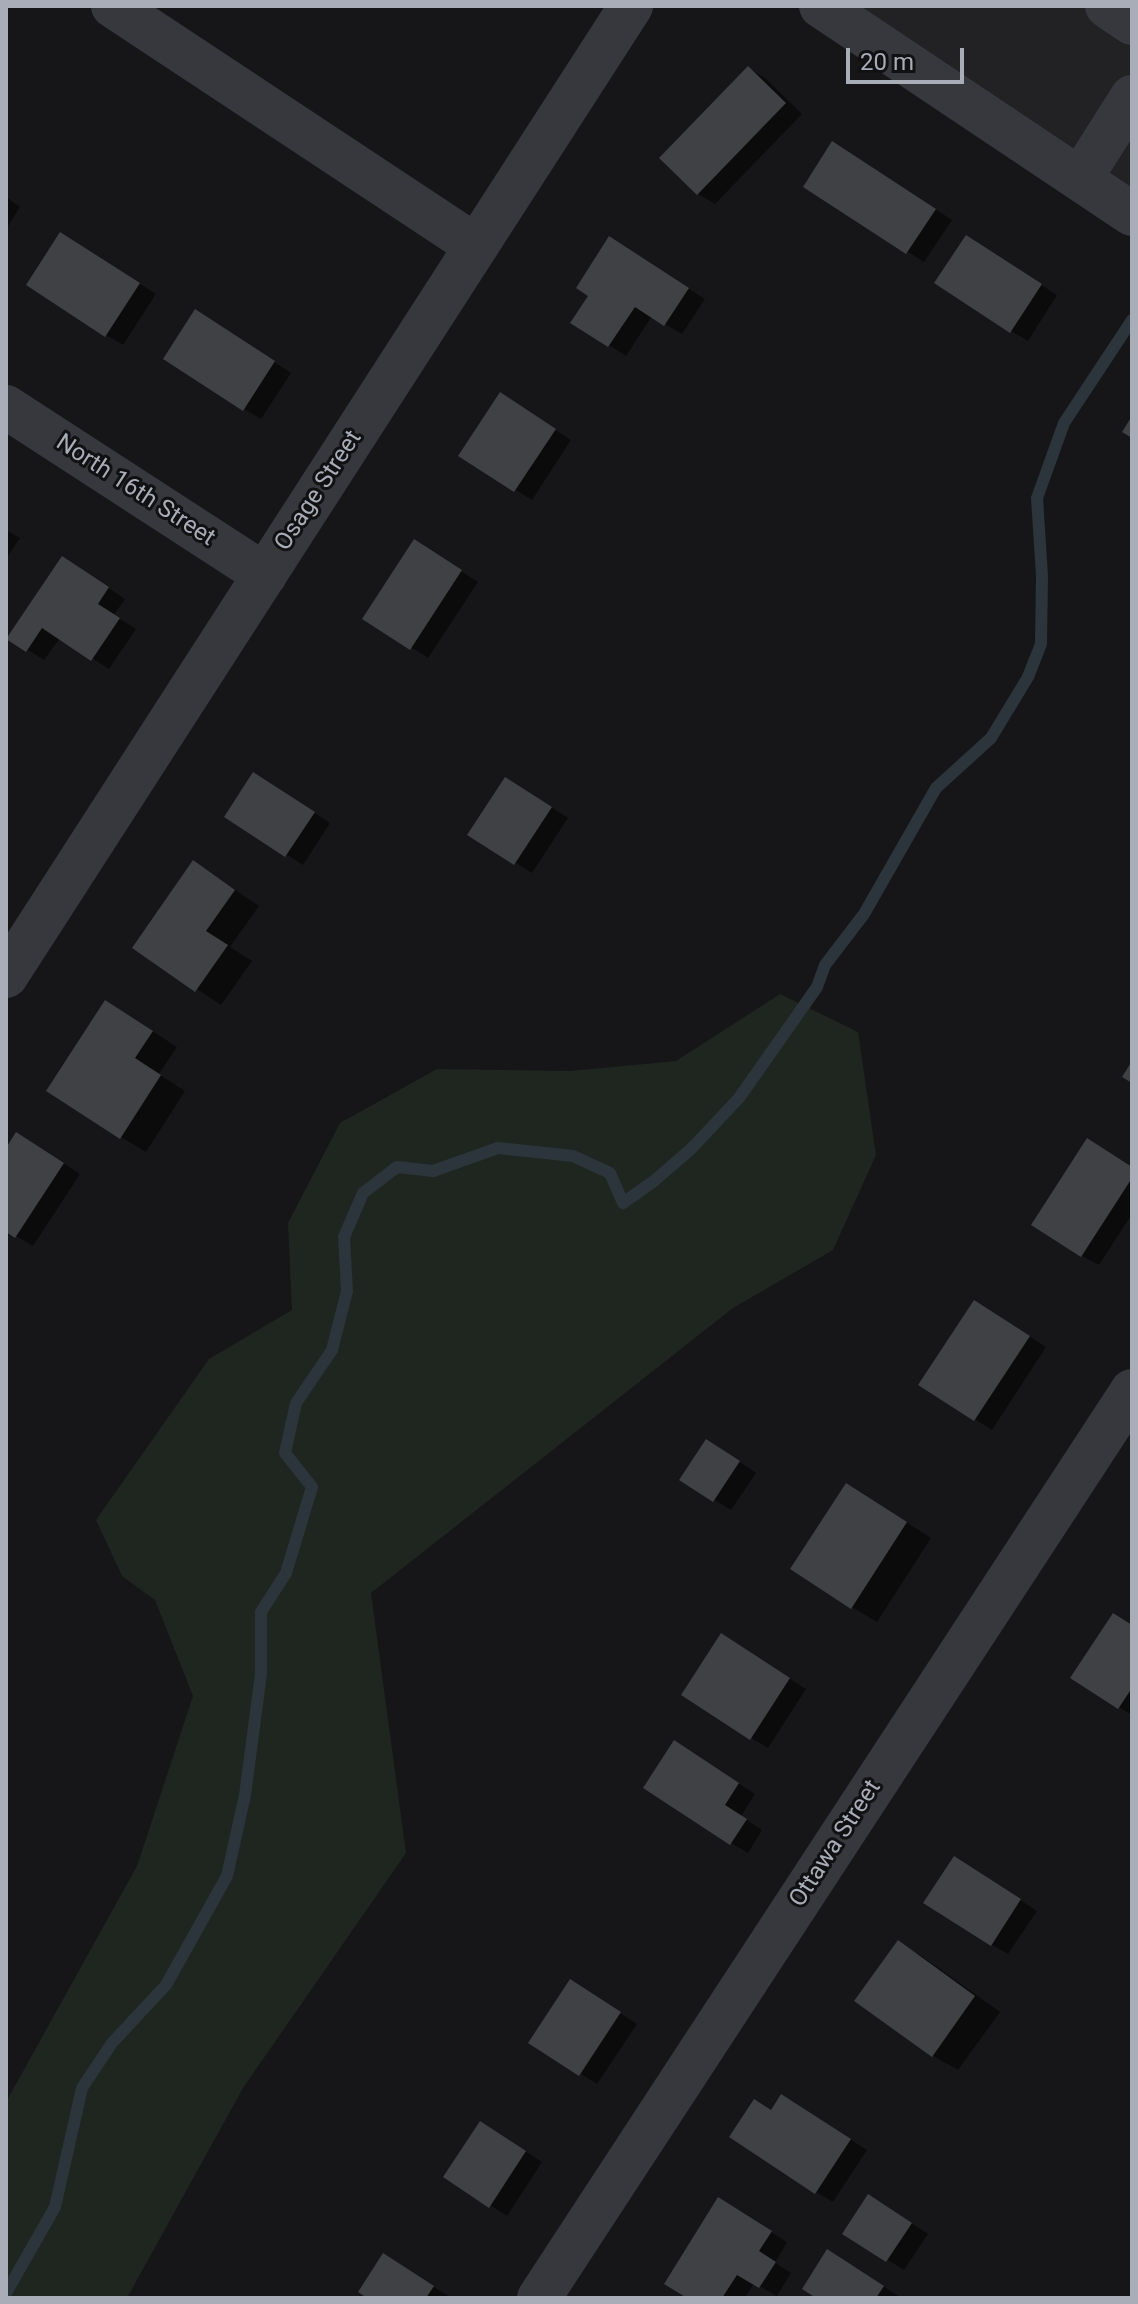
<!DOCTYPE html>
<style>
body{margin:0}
#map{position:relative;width:1138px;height:2304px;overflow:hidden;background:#161618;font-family:Roboto,sans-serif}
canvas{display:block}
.frame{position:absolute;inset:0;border:8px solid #a8adb8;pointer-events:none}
.scale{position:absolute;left:846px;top:48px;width:118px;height:36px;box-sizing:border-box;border:4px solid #a8adb8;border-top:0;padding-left:10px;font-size:24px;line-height:28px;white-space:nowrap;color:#a8adb8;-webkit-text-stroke:6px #111113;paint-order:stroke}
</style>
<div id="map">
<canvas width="1138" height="2304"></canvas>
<div class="frame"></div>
<div class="scale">20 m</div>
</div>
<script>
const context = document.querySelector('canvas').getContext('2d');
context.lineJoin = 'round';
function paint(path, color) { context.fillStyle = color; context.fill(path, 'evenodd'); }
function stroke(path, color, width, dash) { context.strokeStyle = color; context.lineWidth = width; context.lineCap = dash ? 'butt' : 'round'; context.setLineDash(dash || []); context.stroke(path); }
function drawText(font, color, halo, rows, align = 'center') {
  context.font = font + ' Roboto,sans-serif'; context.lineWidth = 6; context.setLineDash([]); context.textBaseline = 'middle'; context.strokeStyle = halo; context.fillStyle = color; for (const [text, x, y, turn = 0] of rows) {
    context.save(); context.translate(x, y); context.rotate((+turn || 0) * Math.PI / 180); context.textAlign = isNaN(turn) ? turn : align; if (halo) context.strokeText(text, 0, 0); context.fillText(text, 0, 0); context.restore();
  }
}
const built = new Path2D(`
 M821 6H1132V213Z`);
const green = new Path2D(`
 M780 994 858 1032 876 1155 833 1250 733 1308 371 1593 406 1853 243 2088 127 2298H6V2102L137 1866 193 1696 155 1600 122 1576 96 1520 209 1359 292 1310 288 1223 340 1123 437 1069 570 1071 676 1061Z`);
const shadow = new Path2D(`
 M748 68 765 78 802 114 715 204 698 194Z
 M850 154 952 220 924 262 805 187Z
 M6 197 20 207 6 229Z
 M78 244 156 294 123 345 106 335Z
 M983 247 1057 295 1028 341 1011 331Z
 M627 249 705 299 682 334 652 316 626 356 573 322Z
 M213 322 291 373 261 419 244 409Z
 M517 405 571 440 532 500 461 456Z
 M6 530 20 538 6 559Z
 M431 552 478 582 428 658 365 618Z
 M79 568 125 599 114 615 136 629 109 669 60 638 44 660 9 638Z
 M271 784 330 823 303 865 226 817Z
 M523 789 568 818 532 873 470 834Z
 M194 862 259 906 230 947 252 961 221 1005 135 948Z
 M131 1017 177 1047 159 1074 185 1091 146 1152 121 1137Z
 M34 1144 80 1174 33 1246 6 1230V1152Z
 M1132 1168V1214L1099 1265 1082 1256Z
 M991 1312 1046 1347 992 1430 921 1385Z
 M724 1451 756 1473 731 1510 682 1480Z
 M872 1500 931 1538 877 1622 852 1607Z
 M1132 1626V1715L1073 1678Z
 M738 1646 806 1689 768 1748 751 1738Z
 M691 1753 755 1794 741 1816 762 1830 748 1853 731 1843Z
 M971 1868 1037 1911 1008 1954 992 1945Z
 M898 1942 923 1957 1000 2012 958 2070 933 2056Z
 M587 1992 637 2024 597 2084 531 2043Z
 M799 2106 867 2150 833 2202 816 2192 772 2112Z
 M497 2133 542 2162 507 2216 446 2177Z
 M885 2206 928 2234 904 2270 845 2233Z
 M735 2210 787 2242 775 2263 791 2273 777 2296 754 2283 745 2298H691Z
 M845 2261 900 2297V2298H819Z
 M400 2266 450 2297 449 2298H371Z`);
const stream = new Path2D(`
 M6 2293 55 2207 82 2088 112 2043 166 1985 227 1876 245 1795 261 1674V1612L286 1573 312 1487 285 1453 296 1403 332 1350 347 1291 344 1237 363 1193 397 1167 433 1171 498 1148 573 1156 610 1173 623 1203 654 1181 691 1149 739 1098 817 987 825 965 864 914 936 788 991 738 1028 677 1041 644 1042 576 1037 498 1064 423 1132 320`);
const building = new Path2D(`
 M748 66 786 103 697 195 659 158Z
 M832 141 936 209 906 254 803 187Z
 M60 232 140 283 105 337 26 285Z
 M966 235 1042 284 1010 333 934 283Z
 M609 236 689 288 664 326 635 307 608 347 570 323 588 296 576 288Z
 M195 309 275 361 243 411 163 359Z
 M500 392 556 429 514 492 458 456Z
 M1132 416V438L1122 432Z
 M414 539 462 570 410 650 362 619Z
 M62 556 109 587 98 604 120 618 91 661 42 628 26 652 6 639Z
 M253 772 315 812 285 857 224 817Z
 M505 777 552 807 514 865 467 835Z
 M193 860 235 890 206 931 228 945 195 992 132 948Z
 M105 1000 153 1031 135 1058 161 1075 120 1139 46 1091Z
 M1132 1061V1083L1122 1077Z
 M16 1132 64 1163 15 1238 6 1232V1148Z
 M1087 1138 1132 1167V1178L1081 1257 1031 1225Z
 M974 1300 1030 1336 974 1421 918 1385Z
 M706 1439 740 1461 713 1502 679 1480Z
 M846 1483 907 1522 851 1609 790 1569Z
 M1113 1613 1132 1625V1688L1118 1709 1070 1678Z
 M721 1633 790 1678 750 1740 681 1695Z
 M674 1740 739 1783 725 1805 747 1819 730 1845 643 1788Z
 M954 1856 1021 1899 991 1946 923 1903Z
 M898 1940 975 1996 932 2057 854 2001Z
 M570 1979 621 2012 579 2076 528 2043Z
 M781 2094 851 2139 815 2194 729 2137 754 2099 771 2110Z
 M480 2121 526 2151 489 2208 443 2177Z
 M868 2194 912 2223 886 2262 842 2234Z
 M718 2197 772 2231 759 2251 776 2262 759 2288 737 2275 722 2298H687L664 2284Z
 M827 2249 884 2286 876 2298H816L802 2289Z
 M383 2253 434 2286 426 2298H367L358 2292Z`);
const minor = new Path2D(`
 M113 6 476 246
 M821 6 1132 214
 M1107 6 1132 23
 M1080 179 1132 97
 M6 407 265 575
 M6 976 631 6
 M539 2298 1132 1391`);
const streetNames = [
 ["North 16th Street",135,491,33],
 ["Osage Street",319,491,-57],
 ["Ottawa Street",836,1844,-57]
];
paint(built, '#222225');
paint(green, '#1e261f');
paint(shadow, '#0007');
stroke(stream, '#2c353c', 12);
paint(building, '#404145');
stroke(minor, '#37383d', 44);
drawText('24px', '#a8adb8', '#111113', streetNames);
</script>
